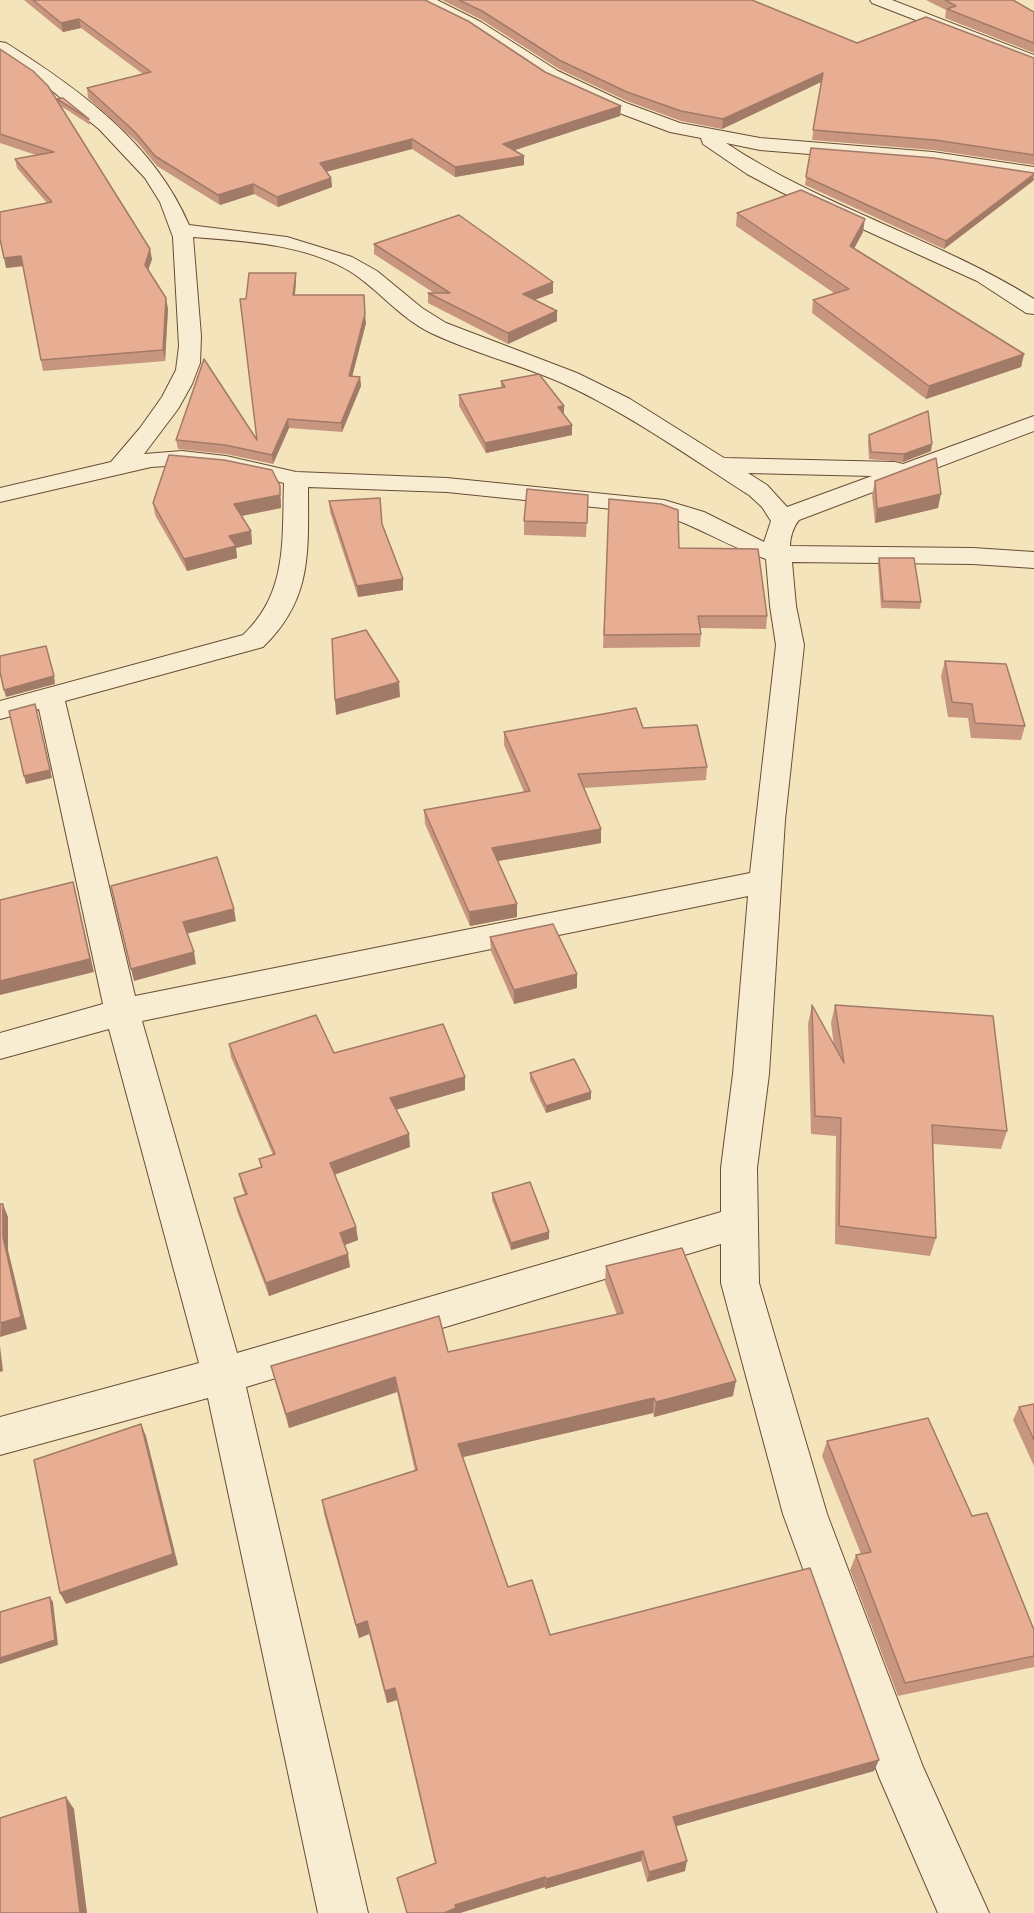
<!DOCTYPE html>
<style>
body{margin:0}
canvas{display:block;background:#f4e4bb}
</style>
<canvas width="1034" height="1913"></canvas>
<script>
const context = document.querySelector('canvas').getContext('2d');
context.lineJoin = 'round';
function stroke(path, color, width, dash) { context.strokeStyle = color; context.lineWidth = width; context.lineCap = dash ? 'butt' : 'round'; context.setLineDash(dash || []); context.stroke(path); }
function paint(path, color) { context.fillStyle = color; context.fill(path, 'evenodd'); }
const minor = new Path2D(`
 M417 0H437L481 22 558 71 626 103 680 123 760 138 933 152 1034 167V179L933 164 760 150 726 143C822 207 936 238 1034 299V314L1026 313 977 281 781 192 747 174 703 144 701 138 670 132 614 111 546 79 469 28 419 3Z
 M870 0H892L1034 55V66L872 3Z
 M0 42 6 43C79 89 154 143 189 225L287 237 352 257 377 271 422 308 446 323 577 373 630 399 724 458 895 462 903 464 1034 416V431L799 520C793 527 790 538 790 546L973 548 1034 552V568L973 564 792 562 796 606 804 645 785 820 769 1074 757 1168 759 1283 827 1514 923 1767 989 1913H938L879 1777 783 1514 721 1283V1244L246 1387 368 1913H318L208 1398 0 1455V1417L199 1363 109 1029 0 1059V1033L103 1004 39 709 0 719V701L243 635C288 593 282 540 284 483L226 470 182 465 151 467 0 502V488L111 462 140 428 162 397 176 370 179 346 173 237 160 202 145 178 99 129 45 85 0 54ZM193 237C245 241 305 244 351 272 379 290 400 318 431 333 473 353 519 364 562 383 628 413 688 456 749 495L762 507 771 521 764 542 704 512 664 500 447 478 296 472 226 456 182 451 144 454 178 409 192 384 200 363 201 336ZM748 473 872 476 787 507 767 485ZM308 487 447 492 661 514C697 526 729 547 766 559L770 606 776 645 750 873 135 996 65 701 263 647C313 599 308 551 308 487ZM748 896 733 1074 721 1168V1212L237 1353 142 1021Z`);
const wall = new Path2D(`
 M24 0H425L545 72 621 106 620 116 514 150 524 156V165L455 177 412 149 326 172 331 178 332 187 278 207 254 194 220 205 157 166 137 142 88 98 87 88 143 74 81 28 63 32Z
 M442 0H752L857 43 1034 58V165L933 150 812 140 821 82 722 129 681 121 627 101 559 69 482 20Z
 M926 0H1013L1034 12V53L945 18 946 10Z
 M0 49 58 103 57 99 89 119 90 125 61 106 152 259 148 271 168 309 165 361 43 371 23 266 6 268 47 203 17 168 15 159 36 155 0 143Z
 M811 148 1033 181 944 249 805 185Z
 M737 213 863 232 854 249 1024 354 1021 367 926 399 812 313 813 300 834 293 736 226Z
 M374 244 553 293 535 300 557 321 508 344 428 303V293H434L374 254Z
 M296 273V281L295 295 366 323 352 376 360 377 361 386 342 432 289 428 273 464 226 454 178 449 176 440H257L246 299Z
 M501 381 572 435 486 453 459 406V395L501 388Z
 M869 435 931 451 903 462 869 459 868 442Z
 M875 481 938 508 875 523 872 495Z
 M588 495 586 537 524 535V521Z
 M281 499V508L241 516 251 531 252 544 236 548 237 558 187 571 155 515 153 503Z
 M609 499 679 548 767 616 766 629 700 628 701 634 700 647 603 648Z
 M329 501 382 524 403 579V590L358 597 330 512Z
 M879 558 921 602 920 609 881 608 878 565Z
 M945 661 1025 726 1021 740 971 738 968 718 948 717 941 676Z
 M643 728 707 767 706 780 584 788 601 829V843L498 861 517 917 470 926 425 824 424 810 524 792 504 745V732Z
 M490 937 577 988 514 1004 491 951Z
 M812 1005 834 1046 831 1023 835 1005 1007 1131 1001 1149 933 1144 936 1238 930 1256 835 1244 836 1136 811 1134 808 1024Z
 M229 1044 334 1053 465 1090 396 1110 410 1147 334 1175 356 1227 358 1240 345 1245 350 1267 269 1296 237 1211 234 1198 245 1195 242 1187 239 1174 261 1167 259 1159 273 1155 231 1057Z
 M530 1073 591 1092V1099L546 1113 530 1080Z
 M492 1193 549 1239 511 1250 492 1200Z
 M606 1266 733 1396 654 1417 653 1413 463 1457 508 1587 550 1635 874 1771 676 1826 685 1871 647 1882 641 1861 545 1889V1887L460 1913H407L397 1878 435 1863 397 1700 387 1703 369 1634 359 1638 324 1514 322 1500 415 1471 397 1392 289 1428 275 1381 271 1366 448 1352 617 1315 605 1282Z
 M1034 1404V1466L1013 1420 1019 1407Z
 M827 1441 972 1516 1034 1630V1667L898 1696 850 1570 856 1555 861 1554 822 1456Z`);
const shadedWall = new Path2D(`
 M79 19 81 28 63 32 61 23Z
 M823 73 821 82 722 129 723 119Z
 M621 106 620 116 503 154V144Z
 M412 139V149L321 173 320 163Z
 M524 156V165L455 177V167Z
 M1034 174 1033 181 944 249 946 241Z
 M331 178 332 187 278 207 277 197Z
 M253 184 254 194 220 205 218 195Z
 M865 219 863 232 848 259 850 246Z
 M150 249 152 259 146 276 145 265Z
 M21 256 24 266 6 268 4 258Z
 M296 273V281L294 304 293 295Z
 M553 282V293L523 304V294Z
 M166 298 168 309 165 361 163 350Z
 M557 311V321L508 344V333Z
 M365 314 366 323 350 385 349 376Z
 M1024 354 1021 367 926 399 929 386Z
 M360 377 361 386 342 432 341 423Z
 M564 406V417L558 407Z
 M288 419 289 428 273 464 272 455Z
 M572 425V435L486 453 485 443Z
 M932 444 931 451 903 462 904 454Z
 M280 486 281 508 236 517 234 504Z
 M941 494 938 508 875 523 877 509Z
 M251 531 252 544 236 548 237 558 187 571 184 559 229 536Z
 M403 579V590L358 597 357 586Z
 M54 676 55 684 6 697 4 690Z
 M399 682 400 697 336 715 335 700Z
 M37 712 52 778 26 784 24 776Z
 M601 829V843L492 862V848Z
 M73 882 94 972 0 995V981Z
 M517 904V917L470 926 469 912Z
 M234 909 236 921 186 934 183 922Z
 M194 952 196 964 134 981 131 969Z
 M577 974V988L514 1004V990Z
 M465 1077V1090L391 1111 390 1098Z
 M591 1092V1099L546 1113V1106Z
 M409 1134 410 1147 331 1176 330 1163Z
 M3 1204 8 1217V1250L27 1329 0 1337 3 1237Z
 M356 1227 358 1240 342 1246 340 1233Z
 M549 1232V1239L511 1250V1243Z
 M348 1254 350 1267 269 1296 266 1283Z
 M0 1346 3 1371 0 1372Z
 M395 1377 397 1392 289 1428 286 1414Z
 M736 1381 733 1396 654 1417 656 1402Z
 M654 1398 653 1413 459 1458 458 1444Z
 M141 1424 146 1436 178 1565 66 1604 60 1593Z
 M50 1597 53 1602 58 1645 0 1664V1658Z
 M367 1621 369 1634 359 1638 356 1625Z
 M395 1688 397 1700 387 1703 385 1691Z
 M879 1760 874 1771 670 1828 673 1817Z
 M66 1797 74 1809 87 1913H80Z
 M643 1851 641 1861 545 1889 546 1879Z
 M687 1861 685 1871 647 1882 649 1872Z
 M545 1877V1887L460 1913H444L455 1905Z`);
const building = new Path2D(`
 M33 0H425L468 21 545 72 621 106 503 144 524 156 455 167 412 139 320 163 331 178 277 197 253 184 218 195 155 156 135 132 87 88 151 72 79 19 61 23Z
 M459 0H752L857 43 926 17 1034 58V155L935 140 813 130 823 73 723 119 681 111 627 92 559 60 482 11Z
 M945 0H1013L1034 12V43L947 9 956 6Z
 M0 49 33 71 48 86 150 249 145 265 166 298 163 350 41 360 21 256 4 258 0 239V212L52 202 15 159 54 152 0 134Z
 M63 98 89 119 57 99Z
 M811 148 934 158 1034 173V174L946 241 806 177Z
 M801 190 865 219 850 246 1024 354 929 386 813 300 849 289 737 213Z
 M459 215 553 282 523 294 557 311 508 333 428 293H450L374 244Z
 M249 273H296L293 295H364L365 314 349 376 360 377 341 423 288 419 272 455 225 445 176 440 204 359 257 440 240 299H246Z
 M539 374 564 406 558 407 572 425 485 443 459 395 505 387 501 381Z
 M928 411 932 444 904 454 871 452 869 435Z
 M169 455 224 460 272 470 280 486V495L234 504 251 531 229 536 236 546 184 559 153 503Z
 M936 458 941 494 877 509 875 481Z
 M527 489 588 495 587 523 524 521Z
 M380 498 382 524 403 579 357 586 329 501Z
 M609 499 661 504 678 510 679 548 758 549 767 616H698L701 634 604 635Z
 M879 558H914L921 602 883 601Z
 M366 630 399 682 335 700 332 639Z
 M46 646 54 676 4 690 0 672V656Z
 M945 661 1006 664 1025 726 975 723 972 704 952 702Z
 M35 704 50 770 24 776 9 711Z
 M636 708 643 728 697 725 707 767 578 774 601 829 492 848 517 904 469 912 424 810 530 791 504 732Z
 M217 857 234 909 183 922 194 952 131 969 111 886Z
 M73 882 90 959 0 981V900Z
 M553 924 577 974 514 990 490 937Z
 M812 1005 844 1063 835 1005 993 1016 1007 1131 932 1125 936 1238 839 1226 841 1118 815 1116Z
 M316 1015 334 1053 443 1024 465 1077 390 1098 409 1134 330 1163 356 1227 340 1233 348 1254 266 1283 234 1198 247 1194 239 1174 262 1167 259 1159 275 1154 229 1044Z
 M574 1059 591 1092 546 1106 530 1073Z
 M530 1182 549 1232 511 1243 492 1193Z
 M0 1204H3V1237L21 1317 0 1323Z
 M682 1248 736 1381 656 1402 654 1398 458 1444 508 1587 532 1580 550 1635 810 1568 879 1760 673 1817 687 1861 649 1872 643 1851 546 1879 545 1877 455 1905 456 1908 444 1913H407L397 1878 436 1863 395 1688 385 1691 367 1621 356 1625 322 1500 417 1470 395 1377 286 1414 271 1366 439 1316 448 1352 623 1313 606 1266Z
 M1034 1404V1440L1019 1407Z
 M928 1418 972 1516 987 1513 1034 1630V1656L905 1683 856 1555 871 1552 827 1441Z
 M141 1424 173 1554 60 1593 34 1460Z
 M50 1597 55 1640 0 1658V1612Z
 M66 1797 80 1913H0V1818Z`);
stroke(minor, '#694d34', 2);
paint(minor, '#f8edd3');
paint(wall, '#c8967f');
paint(shadedWall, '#a27a68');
paint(building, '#e8ae94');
stroke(building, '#a27a68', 1.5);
</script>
